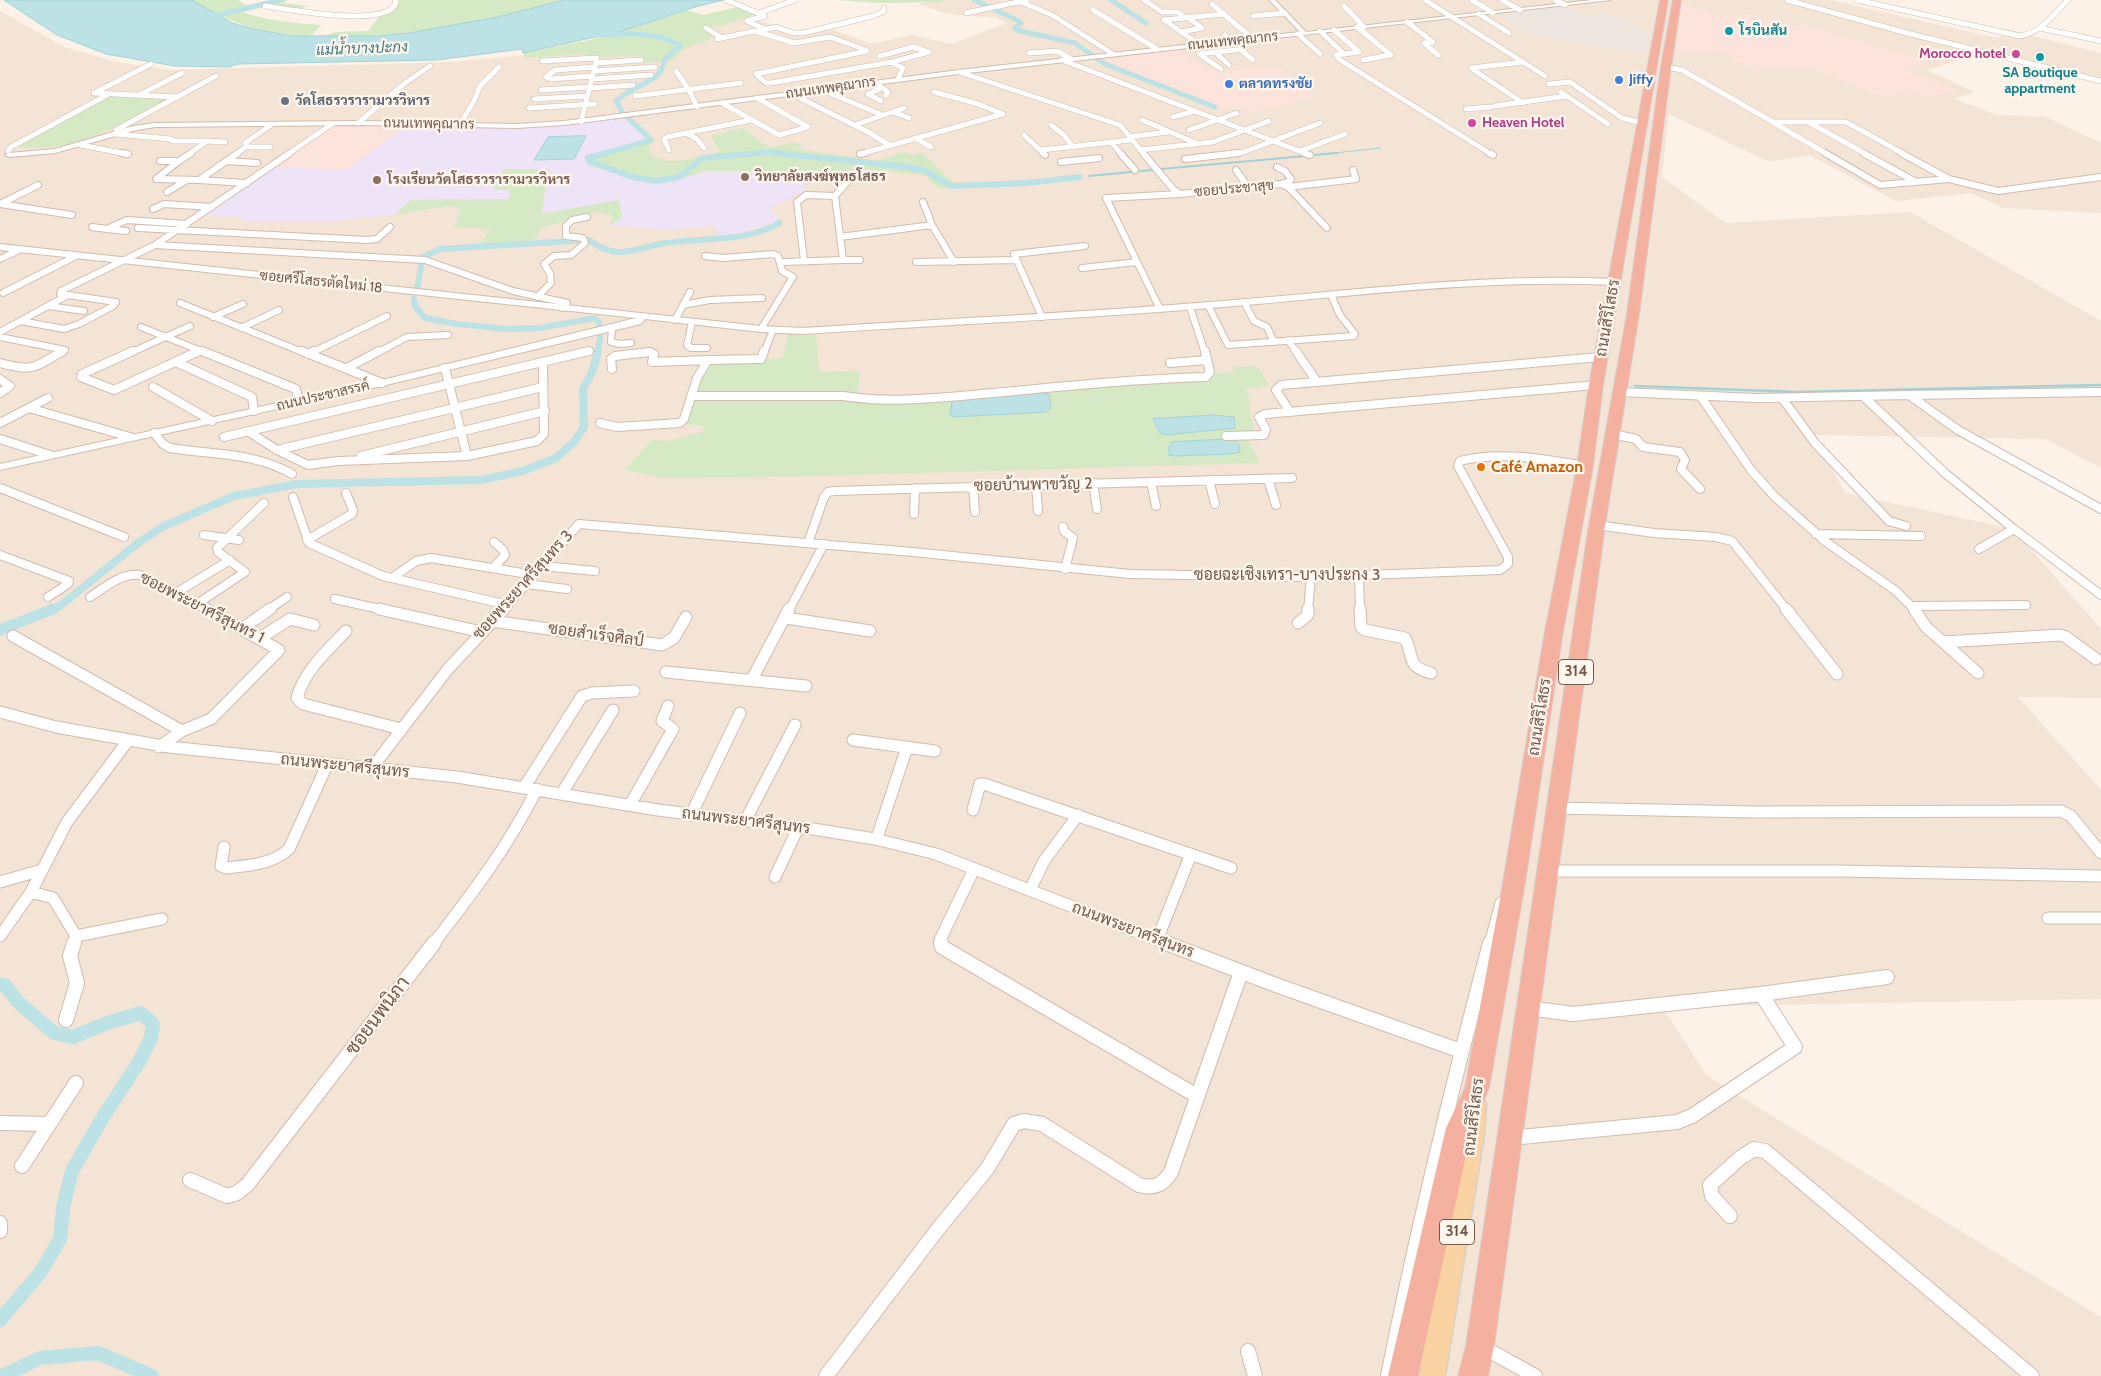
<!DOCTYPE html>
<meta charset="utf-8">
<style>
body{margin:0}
canvas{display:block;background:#fcf2e7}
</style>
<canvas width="2101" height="1376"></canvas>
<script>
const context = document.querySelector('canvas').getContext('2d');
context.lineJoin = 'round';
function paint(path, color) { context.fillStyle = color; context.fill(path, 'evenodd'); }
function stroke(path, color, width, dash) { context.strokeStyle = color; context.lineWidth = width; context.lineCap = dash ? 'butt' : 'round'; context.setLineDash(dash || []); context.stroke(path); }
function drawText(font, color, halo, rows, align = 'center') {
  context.font = font + ' Cabin,Sarabun,sans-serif'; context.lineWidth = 4.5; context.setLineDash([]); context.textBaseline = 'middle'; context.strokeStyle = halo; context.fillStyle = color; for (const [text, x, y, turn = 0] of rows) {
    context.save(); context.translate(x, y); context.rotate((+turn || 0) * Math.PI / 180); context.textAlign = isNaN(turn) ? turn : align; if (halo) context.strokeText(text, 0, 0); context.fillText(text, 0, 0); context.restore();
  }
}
const residential = new Path2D(`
 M940 0H1831L1996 38 2014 31 2101 53V84L1979 53 1927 70 1975 92 1954 99 1997 115 2046 117 2101 143V213L2003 208 1971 193 1896 201 1809 155 1769 162 1669 114 1662 177 1726 223 1910 212 2101 321V468L2046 439 1815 435 1845 493 2013 529 2101 629V698L2018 697 2101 790V999L1662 1007 1707 1076 2101 1317V1376H0V11L64 47 115 62 171 70 454 62 526 55 685 30 742 16 795 30 825 27 872 44 911 35 952 44 1007 23 997 18 949 14 919 4Z`);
const commercial = new Path2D(`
 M1682 3 1720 17 1748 14 1792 26 1802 24 1930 62 1903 69 1961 92 1925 97 1915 93 1885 98 1811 69 1756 71 1721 52 1676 55Z
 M1177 49 1190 58 1221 73 1276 65 1317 96 1253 112 1219 107 1102 64 1094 58Z
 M334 125H407L346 170 275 167Z`);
const industrial = new Path2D(`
 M1568 6 1585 16 1603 14 1649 32 1645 52 1584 44 1531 34 1497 14Z`);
const education = new Path2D(`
 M630 118 638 131 651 139 586 156 612 172 648 183H666L707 171H744L797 176 808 181 803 192 770 208 780 221 720 238 713 226 666 230 610 225 622 218 619 200 541 214 550 169H504L493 190H509L510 199 411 200 394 215 333 221H241L244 217 204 216 275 167 346 170 407 125 525 128Z`);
const green = new Path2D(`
 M192 0H238L248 6 273 0H288L284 3 308 6 296 10 271 6 242 12C267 21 295 23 322 25L310 36C265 35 230 24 192 0Z
 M393 0H564C504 17 443 31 380 35 361 37 342 36 323 36L336 32 368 31 381 14 391 11Z
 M836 0H944L942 2 877 3Z
 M738 7 759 14 729 22 725 25 704 28 712 36 708 40 686 48 671 61 641 63V56L595 57 582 54 525 58 523 53 590 40 687 10 703 15Z
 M111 96 171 98C122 124 75 153 18 147Z
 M743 128 759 141 771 148 792 142 803 145 797 149 876 161 904 152 912 155 922 153 958 187 939 189 924 175 885 171 860 169 803 178 797 176 744 171H707L666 183H648L587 165 586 156 651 139H656L649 145V153C669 169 697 156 720 152L711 136Z
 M504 169H550L548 172 541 214 619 200 622 218 610 225 613 216 596 212 541 228 534 241 478 245 490 229 454 227 461 209 449 206 394 215 411 200 510 199 509 190H493Z
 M788 334 816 335 819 372 860 371 858 397 694 393 698 380 711 362 783 358Z
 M1257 366 1269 386 1245 389 1251 402 1248 404 1256 433 1247 436 1259 463 821 476 664 478 625 470 652 440 670 441 705 431 702 425 683 424 694 397 844 398 856 402 900 401 1234 372 1232 367ZM1227 439 1230 454 1175 456 1169 454 1204 442Z`);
const water = new Path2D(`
 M4 0H192L232 23 258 30 292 36H378L409 33 498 17 564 0H723L695 7 622 31 523 53 522 49 436 60 238 64 229 67 175 66 106 54 57 35Z
 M586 136 574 159 534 160 548 137Z
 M1045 393 1049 395 1051 408 1046 412 954 417 950 415 952 402 955 400Z
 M1213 415 1234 417 1235 428 1166 435 1160 433 1153 419Z
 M1227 439 1235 440 1239 445 1240 452 1230 454 1175 456 1169 455V446L1172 442Z`);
const streamFar2 = new Path2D(`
 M1325 154 1381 148`);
const streamFar1 = new Path2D(`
 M1314 155 1337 153
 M1161 169 1305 156
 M1089 176 1152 170`);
const stream = new Path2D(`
 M1635 386 1797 392 2101 385`);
const canalFar4 = new Path2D(`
 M974 0 1019 21 1021 23 1015 28 1016 30 1075 43 1105 64 1215 107
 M1111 0 1146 23
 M205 18 280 0
 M596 35C625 34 654 30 680 46L665 59 661 71 654 78 625 94 616 101 623 113 651 140 602 154
 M748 154 769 152 787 154`);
const canalFar3 = new Path2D(`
 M607 153 588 158 589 161 633 177 656 181 679 177 703 158 762 153
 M775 153 908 167 926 171 951 186 1028 183 1080 177
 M417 288 423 257 440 249 589 240C597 246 607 251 617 252 634 253 650 245 666 243 704 237 745 243 779 223
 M414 299 415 306 425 318 456 324 507 329 540 328 595 318 599 322 600 341 597 353`);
const canalFar2 = new Path2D(`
 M50 610 60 606 138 543 162 527 234 496 297 484 481 480 523 471 556 458 575 441 584 427 583 389 593 370 598 351`);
const canalFar1 = new Path2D(`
 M0 630 53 609`);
const canal = new Path2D(`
 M0 985H5L18 1002 54 1033 73 1037 107 1023 141 1013 153 1024 151 1038 139 1062 101 1120 72 1171 63 1208 60 1239 40 1273 0 1320
 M2 1376 40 1358 98 1353 152 1376`);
const streetFar4 = new Path2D(`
 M726 0 765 16 747 21 765 29
 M1144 0 1162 12H1177L1182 15
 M1425 0 1545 76
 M1472 0 1493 13
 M1502 0 1520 10
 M1555 0 1565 5
 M1787 0 1907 33 2101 81
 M1857 0 2020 36C2041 33 2054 14 2068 0
 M1021 2 1052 15 1113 54
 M1212 4 1253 39
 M265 6C294 10 361 23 388 11 392 9 394 6 396 3L395 0
 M1344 6 1364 27
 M1093 10 1157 49
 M759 13 795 0
 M966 13 1027 0
 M1479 14 1509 33
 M1253 16 1285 13
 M1164 20 1224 14
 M1164 20 1200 45
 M1407 22 1433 42 1424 43 1438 55
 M1357 27 1391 55 1363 60
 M706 28 722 38
 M2040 28 2101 41
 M1334 30 1359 52 1336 55 1340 60 1491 154
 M758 31 776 27 793 33H803L873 16 883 12 884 8
 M1320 31 1344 54
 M1181 32 1202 28 1187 17
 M1298 34 1320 54
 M1225 35 1232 41
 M717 39 755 31 794 43 830 37 866 50
 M1240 49 1253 60
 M867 51 756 74 766 83H771L892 62 929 52 913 47 880 56
 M1215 52 1229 65
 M1029 53 1057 51 1071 59
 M1062 60 1307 154
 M542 61 597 58 581 122
 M890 62 903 68 898 79
 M1523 62 1471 68 1523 103
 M596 63 641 60
 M1666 67 1682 70 1773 122H1846L1904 154
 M1221 69 1199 54 1245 49
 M594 71 655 67
 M676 71 689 90 697 107
 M959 72 1120 125 1144 154
 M592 76 551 79 546 77 555 70 595 67
 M592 79 651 75
 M877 84 888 92 886 95
 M1549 84 1570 82 1622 118 1642 123
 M590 88 633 85
 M541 90 589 87
 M822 90 882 115
 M1561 92 1608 124
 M94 93 177 97 116 130 119 133
 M94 93 151 64
 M141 94 182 73
 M792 94 868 132 889 145
 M635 96 741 83
 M177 97 216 76
 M534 99 588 96
 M881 101 868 94 882 88
 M722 103 779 135 808 127 757 98
 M1495 106 1566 96
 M529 108 595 104
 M1466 109 1491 107
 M893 112 909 118
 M1173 117 1195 111
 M1142 120 1196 143
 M358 123 405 83 430 66
 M1774 123 1827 154
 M1810 123 1866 154
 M460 124 474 101 480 86 499 67
 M855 125 904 108
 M1051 125 1064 135 1073 147
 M1189 130 1237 113
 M686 133 697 139 704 148
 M116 134 171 139 172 141H207L189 154
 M1024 135 1044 154
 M1129 137 1168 132
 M915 138 931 147
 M207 141 225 142
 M1111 142 1121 154
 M81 145 127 154
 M270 147H249L245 143 271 125
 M669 150 664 139 667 137 751 120
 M1041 150 1131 140
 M1140 150 1213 142 1269 121
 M8 151 11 147 107 95
 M1300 151 1345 134
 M236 154 247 146
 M288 154 332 124
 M860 154 1003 114 978 104 934 92
 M1228 154 1244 152 1320 123`);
const streetFar3 = new Path2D(`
 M121 153 128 154
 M238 153 199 180 247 183
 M1043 153 1045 155
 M1120 153 1135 170
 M1143 153 1174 190 1180 194
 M1304 153 1310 155
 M1489 153 1493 155
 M1825 153 1880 185 1949 179
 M1863 153 1916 182
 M1901 153 1949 179 1998 191 2101 177
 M860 154 865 153
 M1185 159 1239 153
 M160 161H179L156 179 199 180
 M179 161 191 153
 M226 161 257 163
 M1061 162 1099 158
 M1277 167 1285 171 1291 179 1289 182 1281 184
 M1236 170 1248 187
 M1288 187 1356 179 1353 170
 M167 192 187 180
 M0 204 72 215
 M0 204 38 185
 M153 209 164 204 212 207
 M932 225 954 262
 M92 227 107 229
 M138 228 367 240 377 239 390 227
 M126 231 107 229 127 220 187 224
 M840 237 932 225 923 202
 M155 245 425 260 513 291 567 303 562 308
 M705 256 723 258 773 254 778 256 782 271 793 277 761 329
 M0 259 19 250
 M843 260H860
 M804 261 797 202 806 195 835 196
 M783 262 843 260 835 196 855 173
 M916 262 1016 260
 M1082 268 1137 262
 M3 293 76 256
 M537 297 551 283 550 273 544 264 554 256 571 255 585 243 583 238 566 236V226L572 220 587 217
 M1244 302 1254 321 1267 327 1274 342
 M180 303 305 353
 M683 305 710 300 762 298
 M1208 305 1228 345 1354 336 1355 334 1340 315 1331 295
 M48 306 84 311
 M1190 307 1205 353
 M1160 309 1106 198 1180 194 1281 184 1288 187 1327 228
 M213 317 243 304
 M1042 317 1014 254 1085 246
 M675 320 690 292
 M21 321 64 329 79 324 113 306 116 302 68 295
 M692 322 687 345 691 348H707
 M141 327 206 353
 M241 328 279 310
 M612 328 611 342 620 344 631 343
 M0 332 68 295 60 294 61 291 155 245 290 153
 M0 337 65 350
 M1288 340 1297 353
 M60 353 65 350
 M130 353 190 326
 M196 353 202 350
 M311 353 387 316
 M377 353 407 337 448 335
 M584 353 590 351
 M645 353H651
 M764 353 773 330`);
const streetFar2 = new Path2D(`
 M133 351 82 374 81 377 114 390 199 351
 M202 351 296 389 299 401
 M302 351 382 383
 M1296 351 1317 382
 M308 354 314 351
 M176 362 252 397 254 411
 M0 363C34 372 33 368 63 351
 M1170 363 1207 360
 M347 368 379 351
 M445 368 467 456
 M612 369 611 359 615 356 650 352 654 354 652 362 708 360
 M0 379 10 386 0 393
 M153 387 212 421
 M1620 392 1755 398 1909 395 1958 430 2101 509
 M1909 395 2101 392
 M691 396H843C892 404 945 397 994 393 1065 386 1135 379 1206 377L1210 372 1205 351
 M1863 396 1946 474 2014 529 1979 549
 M1701 397 1751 470 1774 496 1826 542 1896 591 1915 610
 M1782 398 1815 443 1889 521 1906 526
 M29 408 130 437
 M1290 412 1276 390 1281 385 1600 357
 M0 423 48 398
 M600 423 617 427 680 423 684 419 697 378 708 360 761 359 764 351
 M249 432 277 450 308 465 338 461 467 456 537 441 544 434 543 363
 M154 433 163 444 170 448C212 455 254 452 292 474
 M1613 434 1636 439 1643 447 1680 452 1685 460 1681 469 1700 489
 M1226 436 1264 435 1266 430 1259 417 1265 414 1596 385
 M224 437 589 351
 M0 439 50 455
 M277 450 543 387
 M361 456 545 411
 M1268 479 1276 505
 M1209 480 1215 504
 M1151 482 1156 506
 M1093 483 1097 509
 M1036 485 1038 511
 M973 486 975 512
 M0 488 124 537
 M293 497 309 543 383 576 508 605
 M914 514 915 488
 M1597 525 1654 533 1716 537 1732 541 1787 610
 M1063 527 1064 531 1073 538 1065 569
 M2014 529 2101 595
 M1816 534 1921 536
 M204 535 239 540
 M307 540 352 514 353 510 346 493
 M808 543 824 497 828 492 834 491 1292 478
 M0 555 69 581 68 584 48 597
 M542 566 595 571
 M493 568 505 555 503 550 494 542
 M1359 576 1360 610
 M392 578 416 561 431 558 534 575
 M526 584 567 589
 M176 593 230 560
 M90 597C105 587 121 573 140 575L208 610
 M335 599 384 610
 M197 604 245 572 218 552 217 548 264 503
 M1912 606 2026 605
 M268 610 287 597
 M503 610 579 524 913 552 1130 574 1311 577 1500 570 1508 564V557L1458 466 1460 461C1500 451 1545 459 1585 466
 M789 610 824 544
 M1308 610 1311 577`);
const streetFar1 = new Path2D(`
 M379 609 482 632
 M1360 609 1361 627 1365 630 1405 638C1415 657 1405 666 1431 673
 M1786 609 1837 674
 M1914 609 1926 627 1943 642
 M786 618 870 631
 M492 621 662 645 674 638 686 617
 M1298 623 1308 615V609
 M243 628 270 609
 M346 631C327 651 304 671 297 698L303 704 401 729
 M13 636 182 731
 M260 638 290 619 314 625
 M666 672 806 686
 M1978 673 1943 642 2060 635 2066 637 2096 659
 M752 679 789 609
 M0 712 56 727 169 747 457 777 658 810 813 829 875 839 936 854 1169 944
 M853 740 935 751
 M159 747 182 731 211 719 279 650 206 609
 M371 769 448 669 504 609
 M525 786 582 696 592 693 634 691
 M562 793 613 710
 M630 805 673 729 662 721 668 706
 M1557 808 1755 812 2061 811 2071 816 2101 853
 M973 810 980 784H984L1231 868
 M691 815 740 713
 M745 821 795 725
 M877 838 907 747
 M224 847 221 866 226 868C249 865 271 865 289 849L327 765
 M1548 871H1838L2101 876
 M775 877 798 828
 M0 882 42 870
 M1030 890 1044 861 1078 815
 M31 892 53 898 76 936 162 919
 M2048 918H2101
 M0 936 31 892 67 822 127 742
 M1157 940 1191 854
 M74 944 76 936
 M433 944C472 894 509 845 537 789
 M941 944 940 940 974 869
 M1490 944 1501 903`);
const street = new Path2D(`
 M941 943 942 947 1197 1096
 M1166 943 1276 985 1461 1051
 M1528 1008 1573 1014 1761 994 1887 977
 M66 1020 77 983 70 956 74 943
 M0 1123 48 1124
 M1510 1138 1677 1122 1692 1116 1795 1047 1761 994
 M22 1166 76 1083
 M190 1180 227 1196 237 1193 247 1185 434 943
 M1730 1216 1712 1196 1710 1185 1740 1158 1754 1149 1765 1151 2032 1376
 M0 1223V1231
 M1481 1346 1535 1376
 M1248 1351 1255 1376
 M826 1376 938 1229 987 1169 1014 1124 1024 1121 1042 1124 1139 1185C1154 1189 1163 1185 1171 1172L1241 972
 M1388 1376C1417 1230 1452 1086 1490 943`);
const secondary = new Path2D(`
 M1269 0H1275L1306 32 1592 0H1611L959 74 564 125 517 128 358 125 155 127 137 130 55 153 9 157 5 155 9 153 55 149 133 126 155 123 358 121 517 124 564 121 959 70 1300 32Z
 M0 244 761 326 802 328C946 319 1091 312 1235 300 1360 290 1488 273 1614 279L1619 282 1614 285C1488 279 1360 295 1235 306 1091 318 946 325 802 334L761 332 645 319 641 324 382 386 0 470V464L382 380 636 318 0 250Z`);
const primary = new Path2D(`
 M1475 1094 1483 1097 1486 1104 1484 1134 1445 1376H1419L1462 1134 1464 1104 1467 1097Z`);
const highway = new Path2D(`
 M1660 0H1668L1603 385 1593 466 1562 637 1525 883 1489 1088 1472 1128 1418 1376H1388L1446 1128 1465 1088 1503 883 1544 637 1577 466 1589 385Z
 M1673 0H1681L1671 67 1639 314 1605 525 1494 1346 1488 1376H1458L1466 1346 1589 525 1627 314 1661 67Z`);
const markers = [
 [1729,31,5,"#0f9aa8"],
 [2016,54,5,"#d1479c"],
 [2040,57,5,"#0f9aa8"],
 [1619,80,5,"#3f7fe0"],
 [1229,84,5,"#3f7fe0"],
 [285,101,5,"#6b7280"],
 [1472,123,5,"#d1479c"],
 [745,177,5,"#8d6e63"],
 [377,180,5,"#8d6e63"],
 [1481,467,5,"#e8710a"]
];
const farCulturenames = [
 ["โรบินสัน",1739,31],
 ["SA Boutique",2040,73,"center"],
 ["appartment",2040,89,"center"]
];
const farStreetnames = [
 ["ถนนเทพคุณากร",1233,41,-6],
 ["ถนนเทพคุณากร",831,88,-8],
 ["ถนนเทพคุณากร",429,124,1],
 ["ซอยประชาสุข",1234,189,-5],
 ["ซอยศรีโสธรตัดใหม่ 18",321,282,6],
 ["ถนนประชาสรรค์",323,396,-13]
];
const farHotelnames = [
 ["Morocco hotel",2006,54],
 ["Heaven Hotel",1482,123,"left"]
];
const farShopnames = [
 ["Jiffy",1629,80],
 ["ตลาดทรงชัย",1239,84]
];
const farWorshipnames = [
 ["วัดโสธรวรารามวรวิหาร",295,101]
];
const farEducationnames = [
 ["วิทยาลัยสงฆ์พุทธโสธร",755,177],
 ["โรงเรียนวัดโสธรวรารามวรวิหาร",387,180]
];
const farWaternames = [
 ["แม่น้ำบางปะกง",362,49,-2]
];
const shields = [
 [1576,672,35],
 [1457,1232,35]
];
const shieldNames = [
 ["314",1576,672],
 ["314",1457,1232]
];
const streetNames = [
 ["ถนนสิริโสธร",1608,318,-80],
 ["ซอยบ้านพาขวัญ 2",1033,485,-1],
 ["ซอยฉะเชิงเทรา-บางประกง 3",1287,575],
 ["ซอยพระยาศรีสุนทร 3",523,585,-48],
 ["ซอยพระยาศรีสุนทร 1",202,608,27],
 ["ซอยสำเร็จศิลป์",596,635,8],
 ["ถนนสิริโสธร",1540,717,-81],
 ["ถนนพระยาศรีสุนทร",345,766,6],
 ["ถนนพระยาศรีสุนทร",746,821,7],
 ["ถนนพระยาศรีสุนทร",1133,930,21],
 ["ถนนสิริโสธร",1474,1117,-83]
];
const foodNames = [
 ["Café Amazon",1491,467]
];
const nearStreetnames = [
 ["ซอยนพนิภา",378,1016,-53]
];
paint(residential, '#f3e4d5');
paint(commercial, '#fce3db');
paint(industrial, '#ece5e0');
paint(education, '#efe3f8');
paint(green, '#d6e9c5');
paint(water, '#bce2e5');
stroke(water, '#a2d2d7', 1);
stroke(streamFar2, '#a2d2d7', 1);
stroke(streamFar1, '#a2d2d7', 2);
stroke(stream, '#a2d2d7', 2.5);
stroke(canalFar4, '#bce2e5', 5);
stroke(canalFar3, '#bce2e5', 6);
stroke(canalFar2, '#bce2e5', 8);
stroke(canalFar1, '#bce2e5', 11);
stroke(canal, '#bce2e5', 14);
stroke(streetFar4, '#d0bcb0', 6);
stroke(streetFar3, '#d0bcb0', 8);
stroke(streetFar2, '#d0bcb0', 10);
stroke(streetFar1, '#d0bcb0', 13);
stroke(street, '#d0bcb0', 16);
stroke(secondary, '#d2bcad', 2);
stroke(primary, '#d8d0cd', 3);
stroke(highway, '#d8d0cd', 2);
stroke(streetFar4, '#fff', 5);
stroke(streetFar3, '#fff', 6);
stroke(streetFar2, '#fff', 8);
stroke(streetFar1, '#fff', 11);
stroke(street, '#fff', 14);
paint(secondary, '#fff');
paint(primary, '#f8d3a1');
paint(highway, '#f4b1a0');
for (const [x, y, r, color] of markers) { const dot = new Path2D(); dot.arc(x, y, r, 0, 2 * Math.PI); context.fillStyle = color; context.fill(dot); stroke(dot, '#fff7ed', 2); }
drawText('bold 14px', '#0d838f', '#fff7ed', farCulturenames, 'left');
drawText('14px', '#75584c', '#fff7ed', farStreetnames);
drawText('bold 14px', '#b23c85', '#fff7ed', farHotelnames, 'right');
drawText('bold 14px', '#366cbe', '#fff7ed', farShopnames, 'left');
drawText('bold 14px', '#5b616d', '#fff7ed', farWorshipnames, 'left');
drawText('bold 14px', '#785e54', '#fff7ed', farEducationnames, 'left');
drawText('italic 15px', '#437a81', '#fff7ed', farWaternames);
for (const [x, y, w] of shields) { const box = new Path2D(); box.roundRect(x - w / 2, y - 12.5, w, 25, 4); context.fillStyle = '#fff7ed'; context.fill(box); stroke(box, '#75584c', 1); }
drawText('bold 15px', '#75584c', null, shieldNames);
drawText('16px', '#75584c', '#fff7ed', streetNames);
drawText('bold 16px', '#c56008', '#fff7ed', foodNames, 'left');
drawText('19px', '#75584c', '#fff7ed', nearStreetnames);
</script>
